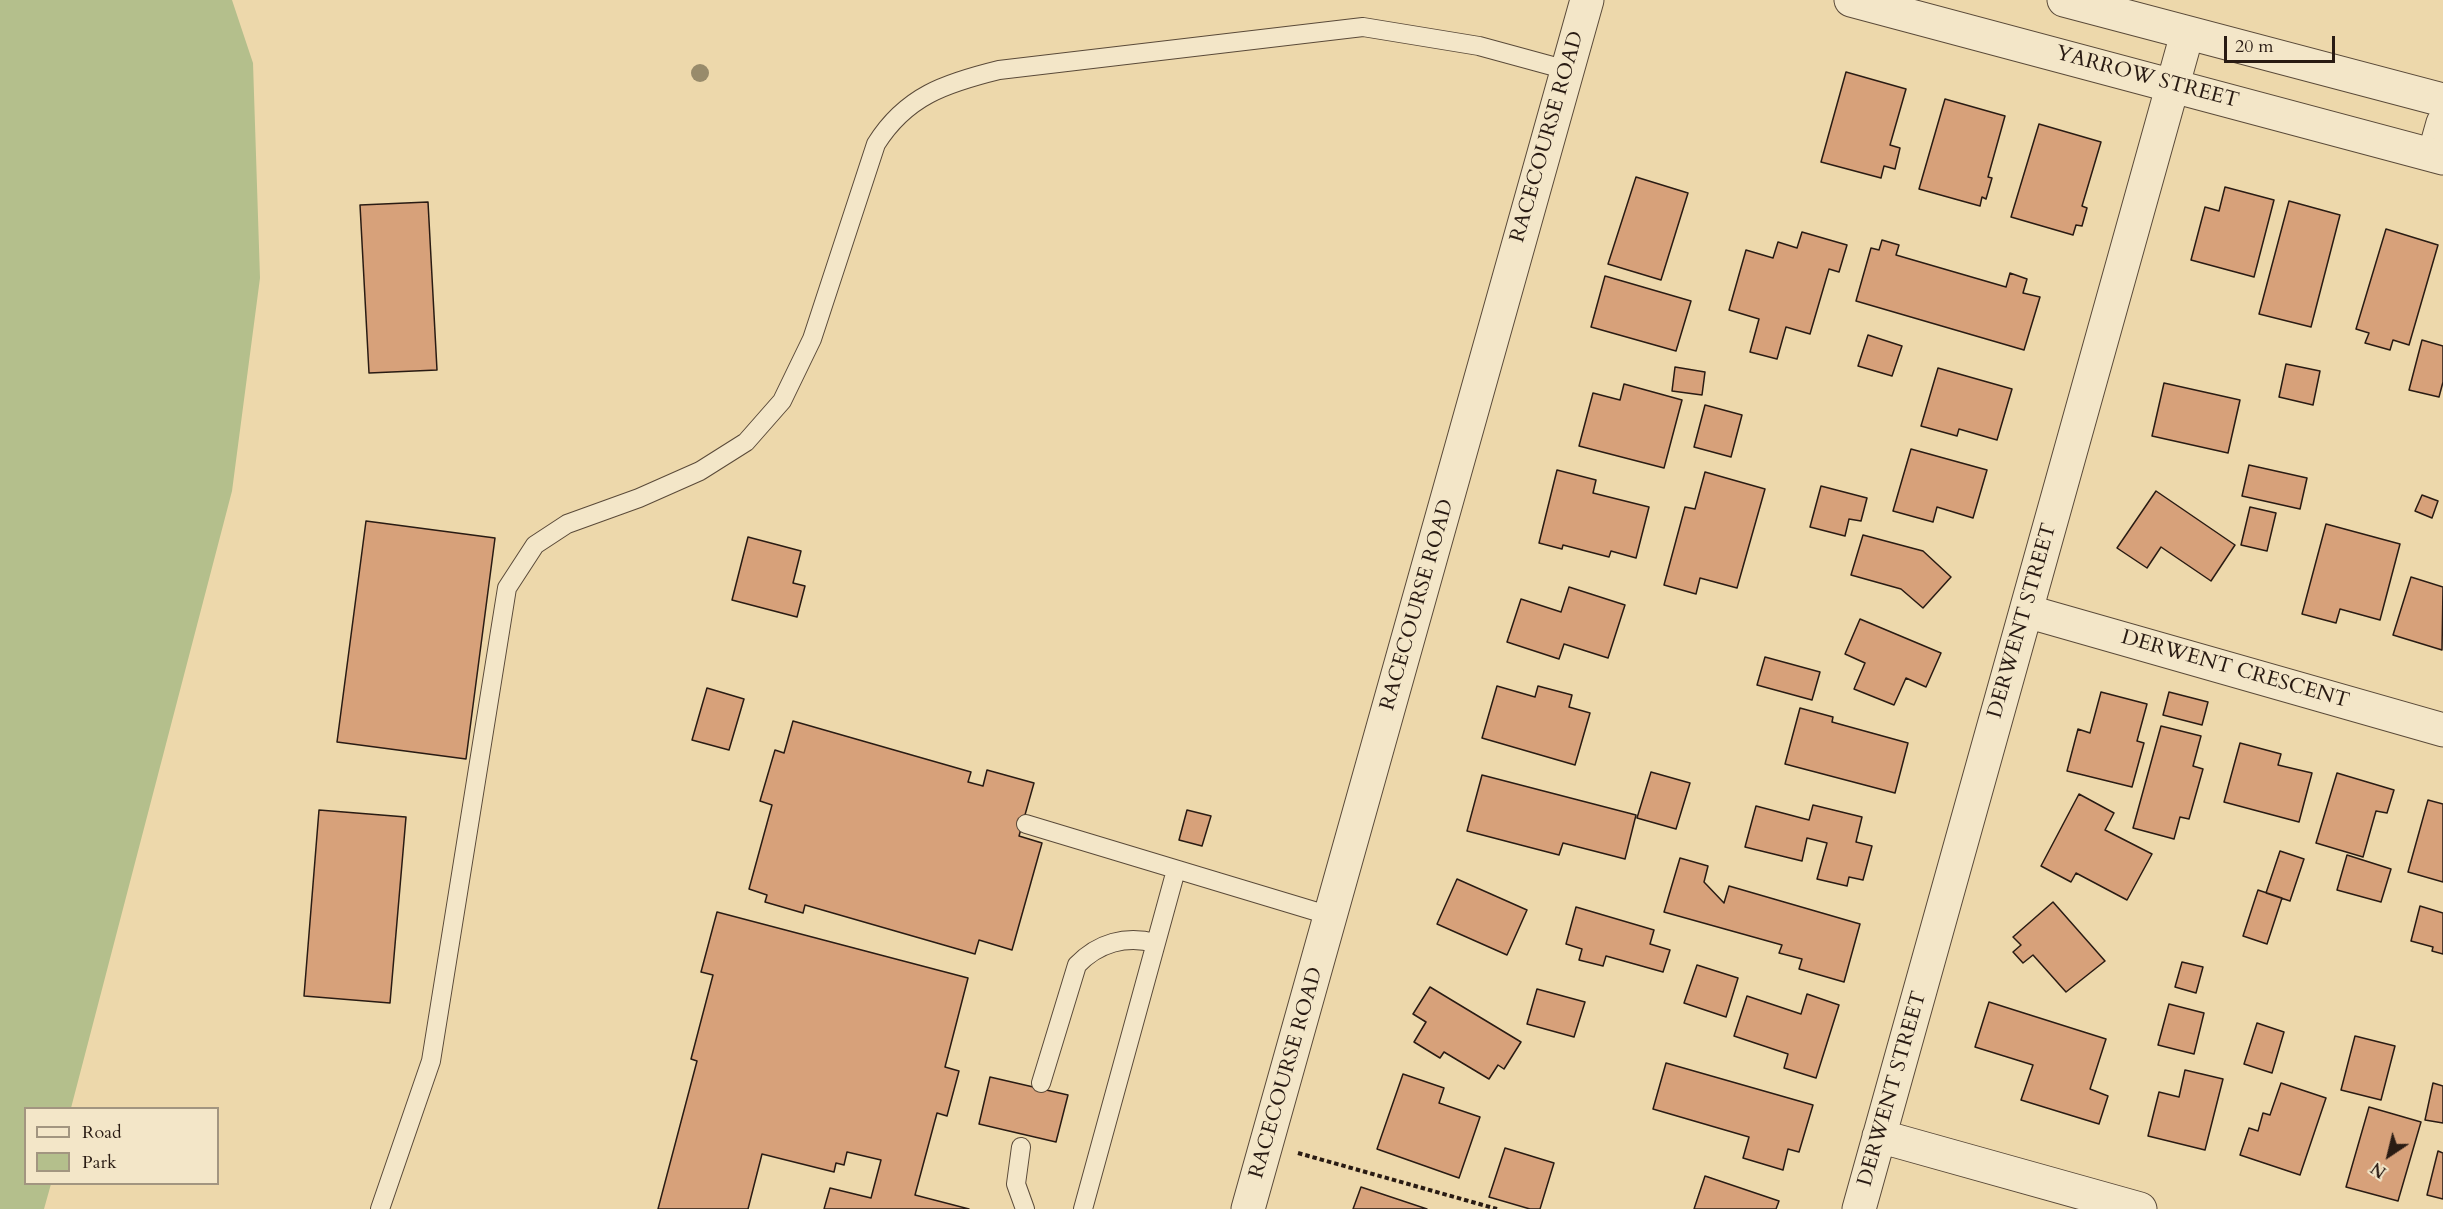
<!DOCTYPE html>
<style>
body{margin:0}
#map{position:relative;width:2443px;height:1209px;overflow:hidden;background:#edd8ab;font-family:Cardo,serif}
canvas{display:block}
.legend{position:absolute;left:24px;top:1107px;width:195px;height:78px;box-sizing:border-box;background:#f3e6c8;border:2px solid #a29580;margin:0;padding:8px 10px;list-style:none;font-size:18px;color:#291b13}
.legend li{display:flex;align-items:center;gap:12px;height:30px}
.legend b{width:30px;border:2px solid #a29580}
.north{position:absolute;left:2359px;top:1125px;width:60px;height:60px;-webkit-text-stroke:4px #f3e6c8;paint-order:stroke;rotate:215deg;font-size:16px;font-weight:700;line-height:24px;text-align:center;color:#291b13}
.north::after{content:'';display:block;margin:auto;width:21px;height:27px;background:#291b13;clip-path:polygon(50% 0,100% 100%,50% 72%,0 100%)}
.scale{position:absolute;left:2224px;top:36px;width:111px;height:27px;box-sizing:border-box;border:3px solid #291b13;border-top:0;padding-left:8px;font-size:18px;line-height:21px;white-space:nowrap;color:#291b13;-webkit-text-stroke:4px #f3e6c8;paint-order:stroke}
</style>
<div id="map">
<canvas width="2443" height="1209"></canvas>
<ul class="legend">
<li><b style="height:8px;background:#f3e6c8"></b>Road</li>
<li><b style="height:16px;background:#b4bf8c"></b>Park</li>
</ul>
<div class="north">N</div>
<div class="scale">20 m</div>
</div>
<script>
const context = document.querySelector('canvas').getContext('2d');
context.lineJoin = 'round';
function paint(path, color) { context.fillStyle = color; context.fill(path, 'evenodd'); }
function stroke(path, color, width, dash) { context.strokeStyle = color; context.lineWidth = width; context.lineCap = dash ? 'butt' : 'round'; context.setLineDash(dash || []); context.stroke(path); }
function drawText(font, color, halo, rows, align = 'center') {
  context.font = font + ' Cardo,serif'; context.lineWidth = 6; context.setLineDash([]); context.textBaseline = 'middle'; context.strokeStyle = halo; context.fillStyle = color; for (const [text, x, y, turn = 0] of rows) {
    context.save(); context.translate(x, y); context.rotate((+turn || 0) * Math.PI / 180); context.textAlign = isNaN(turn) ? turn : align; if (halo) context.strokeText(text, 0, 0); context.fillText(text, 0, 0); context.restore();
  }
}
const green = new Path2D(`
 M0 0H232L253 63 260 278 232 491 71 1108H26V1184H51L44 1209H0Z`);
const building = new Path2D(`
 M1846 72 1906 89 1890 145 1900 148 1895 169 1884 166 1881 178 1821 162Z
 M1945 99 2005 116 1988 177 1992 178 1986 199 1982 197 1980 206 1919 189Z
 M2039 124 2101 142 2082 206 2087 208 2082 226 2076 225 2073 235 2011 217Z
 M1636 177 1688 193 1661 280 1608 264Z
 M2225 187 2274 200 2254 277 2191 260 2205 207 2219 211Z
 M2289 201 2340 215 2311 327 2259 314Z
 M428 202 437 370 369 373 360 205Z
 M2386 229 2438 245 2409 345 2393 340 2390 350 2365 343 2369 333 2356 329Z
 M1802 232 1847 245 1839 272 1829 269 1810 334 1786 327 1777 359 1750 352 1759 319 1729 310 1746 250 1773 258 1778 242 1797 248Z
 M1882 240 1899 245 1896 255 2006 287 2010 273 2027 279 2023 293 2040 297 2024 350 1856 301 1871 248 1879 250Z
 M1605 276 1691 301 1676 351 1591 327Z
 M1868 335 1902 346 1892 376 1858 366Z
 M2422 340 2443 346V382L2439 397 2409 390Z
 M2286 364 2320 371 2313 405 2279 397Z
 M1675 367 1705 372 1702 395 1672 391Z
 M1938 368 2012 389 1997 440 1959 429 1957 436 1921 426Z
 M2164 383 2240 400 2228 453 2152 436Z
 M1624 384 1682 400 1664 468 1579 446 1593 393 1620 400Z
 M1705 405 1742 415 1731 457 1694 447Z
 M1911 449 1987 470 1973 518 1937 507 1933 522 1893 511Z
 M2249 465 2307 478 2300 509 2242 496Z
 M1557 470 1596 480 1593 493 1649 507 1636 558 1611 551 1609 557 1563 545 1562 549 1539 543Z
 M1705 472 1765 489 1737 588 1700 578 1696 594 1664 585 1685 507 1695 509Z
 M1821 486 1867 498 1861 521 1849 519 1845 536 1810 527Z
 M2156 491 2235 545 2211 581 2161 547 2147 568 2117 548Z
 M2422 495 2438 501 2432 518 2415 511Z
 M2250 507 2276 513 2267 551 2241 545Z
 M366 521 495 538 466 759 337 742Z
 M2326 524 2400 544 2380 620 2340 609 2336 623 2302 614Z
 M1863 535 1923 551 1951 577 1923 608 1901 589 1851 575Z
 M748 537 801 551 793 583 805 586 797 617 732 600Z
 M2411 577 2443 587 2442 650 2393 635Z
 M1569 587 1625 605 1608 658 1564 644 1559 659 1507 642 1521 599 1561 612Z
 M1860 619 1941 653 1926 687 1906 678 1894 705 1854 689 1865 663 1845 654Z
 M1765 657 1820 672 1812 700 1757 685Z
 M1497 686 1535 697 1538 686 1572 695 1569 707 1590 713 1575 765 1482 738Z
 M707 688 744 699 729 750 692 740Z
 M2101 692 2147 704 2137 741 2144 743 2132 787 2067 771 2078 729 2090 733Z
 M2169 692 2208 702 2202 725 2163 715Z
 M1800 708 1833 717 1832 722 1908 743 1895 793 1785 764Z
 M793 721 971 772 968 782 983 786 987 770 1034 783 1019 836 1042 843 1012 950 979 940 975 954 805 905 803 913 765 902 767 895 749 889 772 805 760 801 775 750 784 753Z
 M2161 726 2201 736 2193 766 2203 769 2189 819 2180 817 2174 839 2133 828Z
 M2240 743 2281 754 2278 765 2312 773 2299 822 2224 802Z
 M1651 772 1690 783 1676 829 1637 818Z
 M2337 773 2394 790 2387 813 2376 811 2363 857 2316 843Z
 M1482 775 1636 815 1625 859 1563 843 1559 855 1467 831Z
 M2079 794 2114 813 2105 830 2152 854 2127 900 2076 873 2071 882 2041 866Z
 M2428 800 2443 804V882L2408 872Z
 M1813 805 1862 817 1856 842 1872 846 1863 880 1849 877 1847 886 1817 879 1827 843 1807 838 1802 861 1745 847 1756 806 1809 820Z
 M319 810 406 817 390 1003 304 996Z
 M1187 810 1211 816 1202 846 1179 840Z
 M2280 851 2304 859 2290 901 2266 893Z
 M2347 855 2391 869 2381 902 2337 890Z
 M1680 858 1708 866 1704 882 1724 903 1729 886 1860 924 1844 982 1799 969 1802 959 1779 953 1782 945 1664 912Z
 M1457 879 1527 910 1507 955 1437 924Z
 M2258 890 2282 898 2267 944 2243 936Z
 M2053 902 2105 961 2066 992 2033 955 2023 963 2013 952 2021 945 2013 937Z
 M2420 906 2443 913V954L2432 951 2433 947 2411 941Z
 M1576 907 1654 930 1650 944 1670 950 1663 972 1606 956 1603 966 1579 960 1582 949 1566 944Z
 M717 912 968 978 945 1067 959 1071 947 1116 937 1113 915 1195 969 1209H824L830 1188 871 1198 881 1160 847 1152 844 1165 836 1163 834 1172 762 1154 748 1209H658L697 1061 691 1059 713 975 701 972Z
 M2182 962 2203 967 2196 993 2175 987Z
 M1697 965 1738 978 1726 1017 1684 1003Z
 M1430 987 1521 1042 1504 1069 1498 1065 1489 1079 1444 1052 1440 1058 1414 1042 1426 1022 1413 1014Z
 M1537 989 1585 1002 1574 1037 1527 1024Z
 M1807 994 1839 1005 1816 1078 1784 1068 1788 1054 1734 1036 1747 996 1801 1014Z
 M1989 1002 2106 1039 2090 1089 2108 1096 2099 1124 2021 1100 2033 1065 1975 1047Z
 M2169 1004 2204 1013 2194 1054 2158 1045Z
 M2257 1023 2284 1032 2272 1073 2244 1064Z
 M2355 1036 2395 1046 2381 1100 2341 1090Z
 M1666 1063 1813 1105 1799 1152 1788 1149 1783 1170 1743 1158 1749 1137 1653 1109Z
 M2185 1070 2223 1079 2205 1150 2148 1136 2159 1092 2179 1097Z
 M1403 1074 1444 1088 1439 1103 1480 1117 1459 1178 1377 1149Z
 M990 1077 1068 1095 1056 1142 979 1124Z
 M2281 1083 2326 1098 2300 1175 2240 1155 2249 1128 2258 1131 2263 1113 2270 1115Z
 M2433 1083 2443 1086V1123L2425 1120Z
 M2369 1107 2421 1122 2398 1201 2346 1187Z
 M1505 1148 1554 1163 1540 1209H1530L1489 1197Z
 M2438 1151 2443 1153V1199L2427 1195Z
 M1705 1176 1779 1201 1776 1209H1694Z
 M1361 1187 1427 1209H1353Z`);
const path = new Path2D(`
 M1298 1153 1497 1209`);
const service = new Path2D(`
 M1026 824 1331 916
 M1041 1083 1077 965C1098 943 1126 935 1155 943
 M1021 1147 1016 1184 1025 1209
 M380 1209 431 1061 507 588 535 545 567 524 639 498 700 471 746 442 782 401 812 339 876 144C906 96 946 83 999 70L1363 27 1479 46 1567 70
 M1083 1209 1176 870`);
const minor = new Path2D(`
 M2434 155 2443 123
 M2026 611 2443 730
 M1879 1136 2140 1209
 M1859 1209 2187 34`);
const tertiary = new Path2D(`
 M1851 0 2443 158
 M2064 0 2443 100
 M1248 1209 1587 0`);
const trees = [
 [700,73]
];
const streetNames = [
 ["YARROW STREET",2147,78,15],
 ["RACECOURSE ROAD",1548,137,-74],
 ["RACECOURSE ROAD",1418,605,-74],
 ["DERWENT STREET",2023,621,-74],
 ["DERWENT CRESCENT",2235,670,16],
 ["RACECOURSE ROAD",1287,1073,-74],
 ["DERWENT STREET",1893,1089,-74]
];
paint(green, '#b4bf8c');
paint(building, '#d7a17a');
stroke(building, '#291b13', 1.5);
stroke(service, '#5a4a39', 20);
stroke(minor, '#5a4a39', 35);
stroke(tertiary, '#5a4a39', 35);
stroke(path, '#291b13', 4, [4.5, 3]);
stroke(service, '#f3e6c8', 18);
stroke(minor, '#f3e6c8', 33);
stroke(tertiary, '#f3e6c8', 33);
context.fillStyle = '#988b6b';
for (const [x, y] of trees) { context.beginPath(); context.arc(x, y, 9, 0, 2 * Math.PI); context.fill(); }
drawText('21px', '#291b13', '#f3e6c8', streetNames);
</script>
